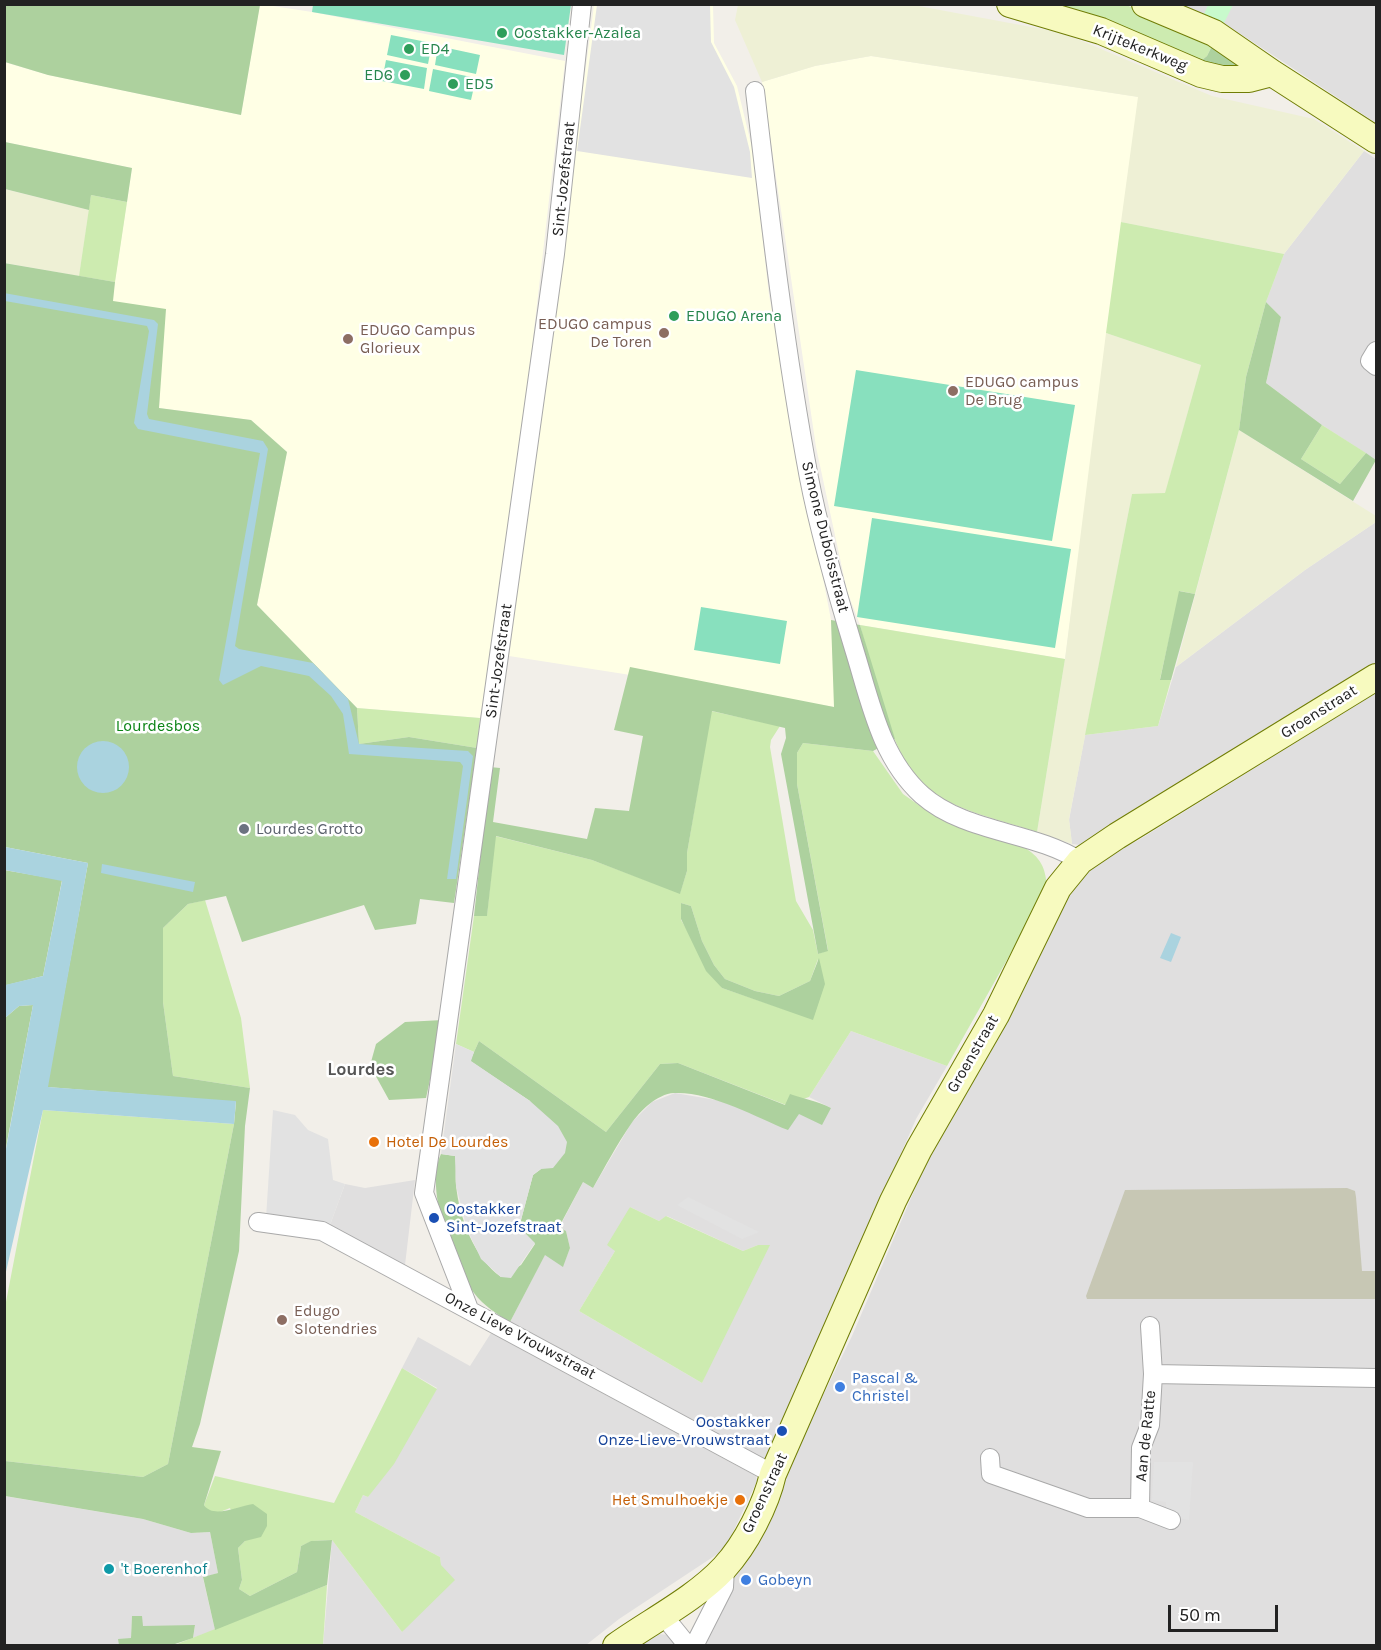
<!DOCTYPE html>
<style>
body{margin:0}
#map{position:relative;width:1381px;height:1650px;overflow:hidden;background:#f2efe9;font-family:Karla,sans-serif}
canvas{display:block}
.frame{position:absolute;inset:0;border:6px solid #222;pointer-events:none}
.scale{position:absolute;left:1168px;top:1605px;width:110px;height:27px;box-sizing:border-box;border:3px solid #222;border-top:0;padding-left:8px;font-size:18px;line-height:21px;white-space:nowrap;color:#222;-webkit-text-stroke:4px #fff;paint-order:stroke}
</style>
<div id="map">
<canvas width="1381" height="1650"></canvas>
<div class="frame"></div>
<div class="scale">50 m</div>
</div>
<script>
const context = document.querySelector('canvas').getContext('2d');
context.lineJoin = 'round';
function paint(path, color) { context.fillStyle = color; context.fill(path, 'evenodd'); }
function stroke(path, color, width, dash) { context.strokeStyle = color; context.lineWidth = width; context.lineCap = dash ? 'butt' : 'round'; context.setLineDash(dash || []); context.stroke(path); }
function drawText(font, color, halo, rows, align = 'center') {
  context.font = font + ' Karla,sans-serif'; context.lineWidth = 5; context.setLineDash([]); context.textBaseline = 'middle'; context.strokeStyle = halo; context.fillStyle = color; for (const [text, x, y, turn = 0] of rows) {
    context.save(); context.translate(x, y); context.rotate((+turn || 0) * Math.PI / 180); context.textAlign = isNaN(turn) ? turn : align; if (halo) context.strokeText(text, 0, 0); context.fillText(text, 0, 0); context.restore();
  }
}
const residential = new Path2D(`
 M1177 5H1376V123L1224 23Z
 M1364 151 1376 159V460L1322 425 1266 383 1281 317 1266 302 1284 254Z
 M1376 522V669L1080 845 1072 844 1069 820 1085 735 1158 726 1176 667 1305 570Z
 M1376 693V1645L705 1646 707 1633 852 1336 926 1163 945 1122 1020 995 1070 890 1088 868 1110 853 1137 841Z
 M851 1031 947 1066 916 1119 768 1459 763 1461 510 1322 545 1254 563 1266 570 1248 566 1231 559 1228 583 1182 593 1188 632 1122 652 1102 675 1093 798 1114 831 1108 809 1097ZM630 1207 659 1221 667 1216 743 1251 758 1245 702 1383 579 1311 615 1251Z
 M415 1180 405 1265 330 1225 345 1184 365 1188Z
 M491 1333 756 1476 757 1481 725 1549 619 1619 586 1645 323 1646 332 1540 402 1632 441 1565 440 1557 355 1512 363 1495 368 1497 437 1388 402 1368 418 1337 470 1366Z
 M4 1496 143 1519 191 1533 210 1532 218 1573 203 1578 215 1630 193 1638 195 1626H143L132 1617 131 1639H119V1645H5Z
 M657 1634 671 1635 679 1646H638Z`);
const education = new Path2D(`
 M260 4 312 12 565 61 518 469 480 718 357 708 257 605 287 452 251 420 159 408 161 368 112 301 132 168 5 142 4 62 48 75 241 115Z
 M594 5H713L714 43 737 86 753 152 769 295 831 620 835 707 509 656Z
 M871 56 1139 97 1065 659 860 625 847 591 816 447 762 82 815 66Z`);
const construction = new Path2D(`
 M1347 1188 1355 1191 1356 1197 1362 1271H1376V1299H1087L1086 1296 1125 1190Z`);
const farmland = new Path2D(`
 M908 4 1063 33 1212 96 1314 119 1364 151 1284 254 1121 222 1138 97 871 56 815 66 762 82 735 20 738 5Z
 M4 189 89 210 79 276 5 263Z
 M1106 333 1201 365 1165 494H1132L1069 819 1072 844 1037 832 1065 659Z
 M1239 430 1376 516V522L1305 570 1176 667Z`);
const grass = new Path2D(`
 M1067 5H1126L1209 38 1212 46 1207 56 1196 65 1058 9Z
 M91 195 127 202 115 282 79 276Z
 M1121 222 1284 254 1266 302 1246 377 1239 430 1195 594 1180 591 1160 679 1171 680 1158 726 1085 735 1132 494 1165 493 1201 365 1106 333Z
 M1322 425 1366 453 1340 484 1301 459Z
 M860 625 1065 659 1037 832C1002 820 957 812 927 788 890 758 873 670 860 625Z
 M357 708 480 718 477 748 409 737 359 744Z
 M711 711 780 726 771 740 770 747 796 901 813 930 818 954 828 950 797 784V753L803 743 873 751 903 794 930 813 1022 846C1041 857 1046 868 1047 889L947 1066 851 1031 809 1097 786 1105 678 1063 660 1064 606 1132 479 1041 474 1052 456 1044 474 916 487 915 495 836 592 860 680 893 687 871V853ZM681 903 691 906 702 941 714 965 725 979 755 991 779 996 810 981 818 959 813 1019 722 988 681 920Z
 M205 900 241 1018 250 1088 173 1076 163 1002V928L188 904Z
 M43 1110 234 1124 168 1464 143 1477 5 1461V1307Z
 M630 1207 659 1221 666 1216 743 1251 758 1245H770L702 1383 579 1311 615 1251 607 1245Z
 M402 1368 437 1389 394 1464 368 1497 363 1495 355 1512 440 1557 441 1565 455 1580 402 1632 332 1540 312 1541 301 1546 297 1572 250 1596 239 1589 242 1580 238 1548 245 1541 230 1508 215 1514 208 1511 204 1505 215 1476 334 1503Z
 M327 1585 323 1645 172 1646Z`);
const forest = new Path2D(`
 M4 5H260L241 115 48 75 5 62Z
 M1212 46 1251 68 1196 65 1207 56Z
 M5 142 132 168 127 202 91 195 89 210 5 189Z
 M4 263 115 282 113 301 166 309 159 408 251 420 287 452 257 605 357 708 359 744 409 737 477 748 454 903 420 899 416 924 375 930 364 905 242 942 226 896 188 904 163 928V1002L173 1076 250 1088 245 1126 239 1251 200 1424 192 1447 221 1451 204 1505C213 1519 238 1506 253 1504L267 1514V1526L261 1537 245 1541 238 1548 242 1580 239 1589 250 1596 297 1572 301 1546 311 1541 332 1540 327 1585 215 1630 203 1577 218 1573 210 1532 191 1533 143 1519 5 1496V1461L143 1477 168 1464 234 1124 236 1102 47 1087 88 863 5 847Z
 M1266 302 1281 317 1266 383 1322 425 1301 459 1340 484 1366 453 1376 460 1353 501 1239 430 1246 377Z
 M1179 591 1195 594 1171 680H1160Z
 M831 620 860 625 895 739 873 751 803 743 797 753V784L828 951 818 954 781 754 786 738 785 728 712 711 687 853V871L680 894 592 860 496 836 487 916H474L490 767 500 768 493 822 587 839 595 808 629 811 643 736 614 730 630 667 834 707Z
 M4 870 62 880 43 976 7 985H4Z
 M681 903 691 906 702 941 714 965 725 979 755 991 779 996 810 981 819 958 825 984 813 1020 722 988 706 971 681 919Z
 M33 1005 7 1142 5 1154V1018L19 1006Z
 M443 1020 426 1098 389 1100 373 1071 371 1062 376 1044 405 1022Z
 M479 1041 606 1132 660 1064 678 1063 785 1105 790 1094C804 1099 817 1101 831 1108L822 1125 799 1114 788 1130C756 1117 709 1091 674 1093 657 1094 640 1111 631 1124 617 1144 605 1167 593 1188L583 1182 559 1227 566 1231 570 1248 563 1267 545 1255 510 1322C497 1314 484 1306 474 1293 453 1263 424 1189 441 1154L455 1156C457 1166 455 1175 456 1185 459 1217 474 1258 501 1277L521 1265 535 1244 522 1230 521 1220 533 1175 541 1169 530 1101 470 1061Z
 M132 1616H142L143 1626 195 1625 193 1638 172 1645H119L118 1639 131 1638Z`);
const park = new Path2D(`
 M1208 5V4L1233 5 1224 23 1204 14Z`);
const pitch = new Path2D(`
 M313 5 571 4V5L564 55 312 12Z
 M391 35 432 43 428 64 387 55Z
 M438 46 480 55 476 74 435 65Z
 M386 60 427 68 424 89 382 81Z
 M433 69 476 78 471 100 429 91Z
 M856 370 1075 405 1052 541 834 506Z
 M872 518 1071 549 1055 648 857 617Z
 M701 607 787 621 780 664 694 650Z`);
const parking = new Path2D(`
 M597 5H710L711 42 734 87 750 152 752 178 577 151Z
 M456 1044 474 1052 471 1061 530 1101 558 1126 567 1142 565 1153 553 1168 541 1169 533 1175 521 1220 522 1230 535 1243 511 1278 501 1277 481 1259 467 1229 456 1186 455 1156 441 1154Z
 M273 1110 295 1115 308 1130 328 1139 333 1180 345 1184 330 1225 266 1218Z
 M688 1197 759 1232 742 1239 677 1205Z
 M1154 1462H1193L1189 1520 1166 1516V1502L1152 1500Z`);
const water = new Path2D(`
 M4 293 154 320 158 324 147 414 149 419 263 441 268 449 235 646 239 649 313 663 348 699 359 744 468 751 473 756 456 879H447L463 766 460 762 349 754 343 714 331 696 309 676 261 666 223 685 219 680 260 453 138 429 134 423 149 331 147 326 5 301Z
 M77 767a26 26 0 1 1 52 0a26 26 0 1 1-52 0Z
 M5 847 88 863 48 1087 236 1101 234 1124 43 1110 5 1276V1154L33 1005 19 1006 5 1018V985L43 976 62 881 5 870Z
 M102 864 195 882 193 892 101 873Z
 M1171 933 1181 937 1171 962 1160 958Z`);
const street = new Path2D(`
 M755 91C770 220 785 350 809 478 820 535 837 593 854 649 870 700 880 757 922 795 965 833 1033 831 1080 861
 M1376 351 1370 361 1376 366
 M258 1222 322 1231 773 1474
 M469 1309 424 1193 555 254 582 4
 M1153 1374 1376 1378
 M990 1458 991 1474 1088 1508H1140L1141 1448 1150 1425 1153 1374 1150 1326
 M1140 1508 1171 1520
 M662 1614 688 1646
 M694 1646 724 1587 725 1567`);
const secondary = new Path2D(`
 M1010 4 1101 31 1201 74 1222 79H1249L1272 73
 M1145 4 1214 33 1272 73 1376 140
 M616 1646C651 1621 695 1599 724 1568 746 1544 766 1505 773 1474L893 1201 919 1149 996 1015 1058 888 1080 861 1117 836 1376 677`);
const markers = [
 [502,33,6,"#2e9e5b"],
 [409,49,6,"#2e9e5b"],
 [405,75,6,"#2e9e5b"],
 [453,84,6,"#2e9e5b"],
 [674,316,6,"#2e9e5b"],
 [664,333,6,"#8d6e63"],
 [348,339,6,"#8d6e63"],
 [953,391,6,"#8d6e63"],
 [244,829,6,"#6b7280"],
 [374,1142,6,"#e8710a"],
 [434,1218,6,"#1a4fb4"],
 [282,1320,6,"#8d6e63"],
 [840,1387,6,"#3f7fe0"],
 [782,1431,6,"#1a4fb4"],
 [740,1500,6,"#e8710a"],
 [109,1569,6,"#0f9aa8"],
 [746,1580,6,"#3f7fe0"]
];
const leisureNames = [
 ["Oostakker-Azalea",514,33],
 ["ED4",421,49],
 ["ED6",393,75,"right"],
 ["ED5",465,84],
 ["EDUGO Arena",686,316]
];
const streetNames = [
 ["Krijtekerkweg",1140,48,22],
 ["Sint-Jozefstraat",564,179,-84],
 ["Simone Duboisstraat",825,537,76],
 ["Sint-Jozefstraat",499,661,-82],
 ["Groenstraat",1319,712,-32],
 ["Groenstraat",973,1054,-60],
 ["Onze Lieve Vrouwstraat",520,1336,28],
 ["Aan de Ratte",1146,1436,-84],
 ["Groenstraat",765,1493,-65]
];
const educationNames = [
 ["EDUGO campus",652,324,"right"],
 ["De Toren",652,342,"right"],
 ["EDUGO Campus",360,330],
 ["Glorieux",360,348],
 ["EDUGO campus",965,382],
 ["De Brug",965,400],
 ["Edugo",294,1311],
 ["Slotendries",294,1329]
];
const parkNames = [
 ["Lourdesbos",158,726]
];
const worshipNames = [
 ["Lourdes Grotto",256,829]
];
const foodNames = [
 ["Hotel De Lourdes",386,1142],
 ["Het Smulhoekje",728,1500,"right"]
];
const transitNames = [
 ["Oostakker",446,1209],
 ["Sint-Jozefstraat",446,1227],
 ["Oostakker",770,1422,"right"],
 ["Onze-Lieve-Vrouwstraat",770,1440,"right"]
];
const shopNames = [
 ["Pascal &",852,1378],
 ["Christel",852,1396],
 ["Gobeyn",758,1580]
];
const cultureNames = [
 ["'t Boerenhof",121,1569]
];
const neighbourhoodNames = [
 ["Lourdes",361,1070]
];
paint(residential, '#e0dfdf');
paint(education, '#ffffe5');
paint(construction, '#c7c7b4');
paint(farmland, '#eef0d5');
paint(grass, '#cdebb0');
paint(forest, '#add19e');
paint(park, '#c8facc');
paint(pitch, '#88e0be');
paint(parking, '#e2e2e2');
paint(water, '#aad3df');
stroke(street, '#a9a9a9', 20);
stroke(secondary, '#707d05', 28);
stroke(street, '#fff', 18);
stroke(secondary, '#f7fabf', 26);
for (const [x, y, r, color] of markers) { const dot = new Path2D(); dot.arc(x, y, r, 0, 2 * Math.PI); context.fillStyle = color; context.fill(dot); stroke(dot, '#fff', 2); }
drawText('16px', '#27864d', '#fff', leisureNames, 'left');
drawText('16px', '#222', '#fff', streetNames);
drawText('16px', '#785e54', '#fff', educationNames, 'left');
drawText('16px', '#0c8416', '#fff', parkNames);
drawText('16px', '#5b616d', '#fff', worshipNames, 'left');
drawText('16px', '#c56008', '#fff', foodNames, 'left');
drawText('16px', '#164399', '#fff', transitNames, 'left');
drawText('16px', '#366cbe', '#fff', shopNames, 'left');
drawText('16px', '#0d838f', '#fff', cultureNames, 'left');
drawText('bold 18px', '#555', '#fff', neighbourhoodNames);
</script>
